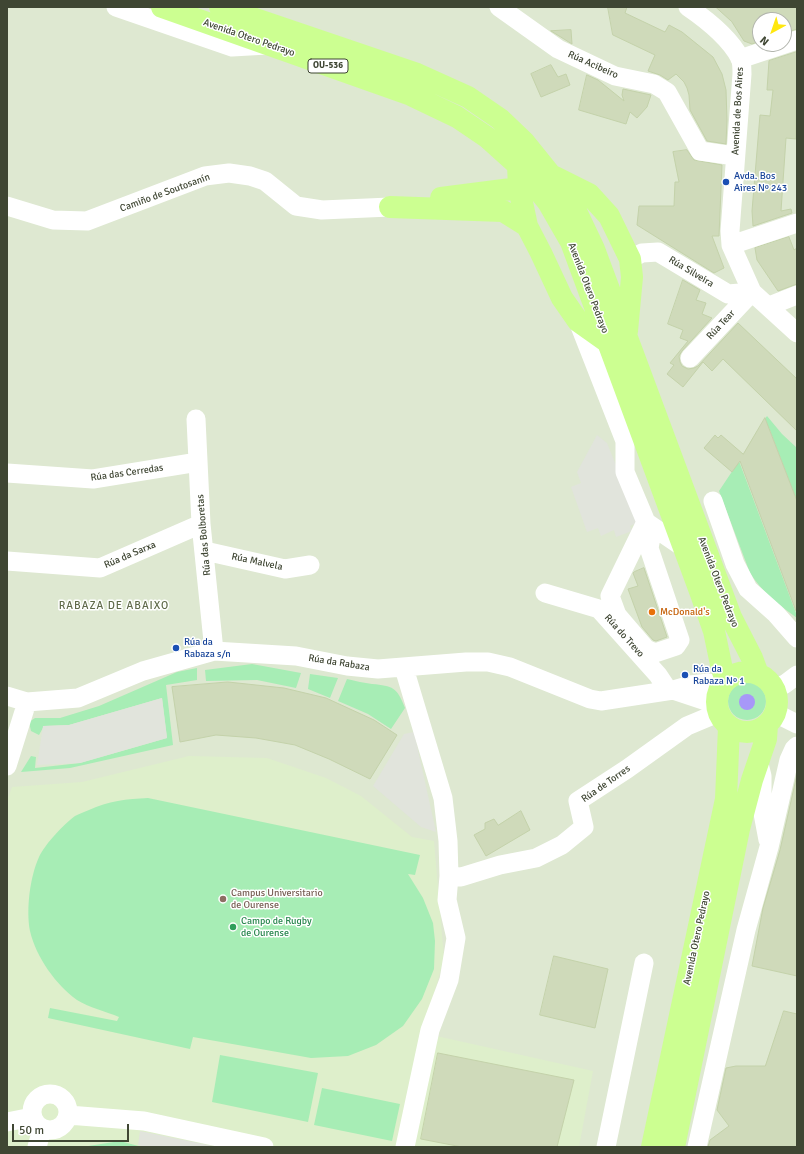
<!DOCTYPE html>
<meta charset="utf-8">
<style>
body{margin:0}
#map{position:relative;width:804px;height:1154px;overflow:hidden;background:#ecf4e3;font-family:Signika,sans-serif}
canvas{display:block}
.frame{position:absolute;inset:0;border:8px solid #3f4633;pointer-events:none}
.north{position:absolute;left:752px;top:12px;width:40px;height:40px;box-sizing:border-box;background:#fff;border:1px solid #b2b5ad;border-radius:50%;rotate:220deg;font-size:11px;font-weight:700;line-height:16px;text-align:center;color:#3f4633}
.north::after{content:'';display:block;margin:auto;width:14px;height:18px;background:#ffe70f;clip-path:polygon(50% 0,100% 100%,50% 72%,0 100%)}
.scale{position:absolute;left:12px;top:1124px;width:117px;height:18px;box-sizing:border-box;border:2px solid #3f4633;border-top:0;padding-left:5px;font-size:12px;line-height:14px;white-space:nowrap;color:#3f4633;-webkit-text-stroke:3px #fff;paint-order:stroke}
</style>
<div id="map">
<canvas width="804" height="1154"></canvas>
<div class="frame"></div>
<div class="north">N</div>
<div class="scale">50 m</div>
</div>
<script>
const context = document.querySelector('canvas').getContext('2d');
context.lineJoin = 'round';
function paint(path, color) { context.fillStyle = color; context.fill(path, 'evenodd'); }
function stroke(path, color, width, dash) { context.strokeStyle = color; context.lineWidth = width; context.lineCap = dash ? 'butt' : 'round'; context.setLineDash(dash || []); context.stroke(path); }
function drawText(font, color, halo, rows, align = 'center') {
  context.font = font + ' Signika,sans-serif'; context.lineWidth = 3; context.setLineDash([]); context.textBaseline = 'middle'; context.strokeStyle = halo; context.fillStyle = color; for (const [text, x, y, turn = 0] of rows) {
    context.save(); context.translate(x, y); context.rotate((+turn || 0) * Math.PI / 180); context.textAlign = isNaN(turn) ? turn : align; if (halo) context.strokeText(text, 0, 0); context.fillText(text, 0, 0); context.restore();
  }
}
const residential = new Path2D(`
 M7 7H797V1147H7ZM760 20H784V44H760Z`);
const education = new Path2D(`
 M189 756 267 758 326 778 361 796 412 837 434 841 444 958 423 1033 593 1071 579 1147H7V801L12 787 82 782Z`);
const green = new Path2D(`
 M767 416 782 434 797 448V501L769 428 762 423Z
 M739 461 796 613 797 618C779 605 762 592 750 573L719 491Z
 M252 664 301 673 296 688 257 680 206 681 205 670Z
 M197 668V680L166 685 173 745 70 768 21 772 31 756 36 757 35 768 80 763 167 738 162 698 69 725 44 726 39 735 31 731 29 722 35 718H60L99 706 177 672Z
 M310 674 338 678 330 698 308 689Z
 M347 679C356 681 364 683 372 684 393 686 397 687 405 708L391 729 368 714 338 701Z
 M728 701a19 19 0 1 1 38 0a19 19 0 1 1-38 0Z
 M148 798 420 855 415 875 408 874 423 898 433 923 435 941 434 969 422 999 403 1026 376 1045 348 1056 311 1058 193 1037 190 1049 48 1018 50 1008 117 1021 119 1017C107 1012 88 1007 77 1000 56 985 36 957 30 931 26 909 30 877 39 857 46 843 63 825 75 816 79 814 84 812 89 810 108 801 127 799 148 798Z
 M220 1055 318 1073 308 1122 212 1102Z
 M322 1088 400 1104 392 1141 314 1125Z
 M120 1141 142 1147H82Z`);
const parking = new Path2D(`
 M597 435 607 443 639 522 630 526 632 531 616 537 614 530 601 536 598 528 587 532 571 487 581 483 577 472Z
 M162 698 167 738 80 763 37 765 43 726 69 725Z
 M414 732 436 832 421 827 373 786 404 734Z
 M140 1131 218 1147H145L138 1145Z`);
const water = new Path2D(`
 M739 702a8 8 0 1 1 16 0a8 8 0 1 1-16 0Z`);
const building = new Path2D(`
 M608 7H627L625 13 665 32 669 25 682 32 713 57 722 74 726 90 727 120 726 144 707 141 690 110 689 95 687 88 684 82 676 74 668 80 660 75 648 71 655 55 613 35Z
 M716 7H797V29L784 33V20H760V41L752 44 744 41 732 22Z
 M571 30 572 44 564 39 551 31Z
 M797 52 796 139 786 138 781 211 791 209 792 213 753 226 752 211 760 115 770 116 773 90H767L769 61Z
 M551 65 558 77 566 74 570 85 541 97 531 74Z
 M587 75 598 80 624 101 622 95 623 89 651 95 647 107 637 118 630 112 626 124 579 110Z
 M687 150 694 160 722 165 719 236H712L724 268 714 273 637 225 639 206H674L675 182H679L673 152Z
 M789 237 794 250 797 248V284L778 291 757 260 755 248Z
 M683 280 700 290 696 300 706 303 702 314 712 318 682 351 679 356 680 362 682 366 688 369 694 368 698 366 738 323 797 379V431L723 359 712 371 703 362 683 387 667 374 674 365 670 363 688 341 680 338 683 330 668 324Z
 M765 418 797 501V611H796L740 461 732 472 704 448 715 435 718 438 721 435 743 454Z
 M644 568 667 637 656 641 653 640 642 627 628 589 638 586 633 573 634 572Z
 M228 682 284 688 326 698 374 720 397 735 370 779 329 759 295 745 256 738 216 735 180 742 172 687Z
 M797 775V976L752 966 763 908 780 850Z
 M521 811 530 830 486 856 474 835 485 829V823L494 819 498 825Z
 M554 956 608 969 595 1028 540 1015Z
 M784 1011 797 1014V1147H708L710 1140 729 1126 717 1110 726 1068 736 1066H765Z
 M438 1053 574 1080 557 1147H462L421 1139Z`);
const minor = new Path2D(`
 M116 7 232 47 267 45
 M499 7 558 49 615 76 654 84 667 92 700 151 735 156
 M688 7C707 20 729 37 740 58 742 62 742 69 742 74L730 231 731 245 752 292 797 333
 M740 59 797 40
 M7 206 53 220 87 221 205 176 229 173 250 176 265 181 296 206 322 210 390 207
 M731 245 797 223
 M630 259 642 253 658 252 728 294 752 292
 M769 306 797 295
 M578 321 625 441V472L646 522 684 548
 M690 358 752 292
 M196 419 201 524 214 651
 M7 473 93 479 198 462
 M713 501 735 564 748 589 776 614 797 638
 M646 522 610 596 617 615 646 649 655 653 676 646 680 640 649 548 653 527
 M205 551 285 569 310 565
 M7 561 100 568 201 524
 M545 593 599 609 658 675 668 690
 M404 668 443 798 448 841 449 876 447 900 456 938 449 980 430 1030 405 1147
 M774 689 785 684 797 675
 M673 690 706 701 716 702
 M7 696 27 702 78 698 143 671 214 651 296 656 347 666 378 669 466 662H488L510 667 590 699 601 701 673 690 690 685 709 683 721 685
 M775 713 797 724
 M758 760 762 776V808L768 840
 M7 766 27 702
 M449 876 461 877 500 865 536 858 562 845 584 827 578 801 627 769 687 726 718 713
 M32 1112a18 18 0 1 1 36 0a18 18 0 1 1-36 0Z
 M68 1115 144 1121 264 1147
 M7 1122 32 1117
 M37 1147 42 1129
 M606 1147 644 963
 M697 1147 746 930 769 847 789 760 794 749 797 746`);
const major = new Path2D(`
 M162 7 411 95 457 117 488 138 518 165 548 202 571 242 701 594 714 631 722 669 726 680
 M220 7 417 74 468 97 500 119 524 142 566 194 574 207 594 249 731 617 752 658 758 674
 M518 165 519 188 527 226 541 253 562 298 578 321 609 343
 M555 177 589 194 609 216 630 259 632 277 627 331
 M441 198 519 188
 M390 207 503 211 527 226
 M717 702a30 30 0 1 1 60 0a30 30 0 1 1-60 0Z
 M652 1147 726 799 729 727
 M674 1147 739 829 752 780 766 739 767 725`);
const markers = [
 [726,182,4,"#1a4fb4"],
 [652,612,4,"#e8710a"],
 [176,648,4,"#1a4fb4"],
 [685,675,4,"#1a4fb4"],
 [223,899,4,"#8d6e63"],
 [233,927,4,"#2e9e5b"]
];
const shields = [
 [328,66,40]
];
const shieldNames = [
 ["OU-536",328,66]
];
const streetNames = [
 ["Avenida Otero Pedrayo",249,38,19],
 ["Rúa Acibeiro",593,65,24],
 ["Avenida de Bos Aires",738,111,-87],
 ["Camiño de Soutosanín",165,193,-20],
 ["Rúa Silveira",691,272,31],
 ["Avenida Otero Pedrayo",588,288,69],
 ["Rúa Tear",721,325,-47],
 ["Rúa das Cerredas",127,473,-8],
 ["Rúa das Bolboretas",204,535,-95],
 ["Rúa da Sarxa",130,555,-23],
 ["Rúa Malvela",257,562,12],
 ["Avenida Otero Pedrayo",718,582,69],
 ["Rúa do Trevo",624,636,48],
 ["Rúa da Rabaza",339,663,9],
 ["Rúa de Torres",606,784,-35],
 ["Avenida Otero Pedrayo",697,938,-78]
];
const transitNames = [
 ["Avda. Bos",734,176],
 ["Aires Nº 243",734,188],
 ["Rúa da",184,642],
 ["Rabaza s/n",184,654],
 ["Rúa da",693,669],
 ["Rabaza Nº 1",693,681]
];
const foodNames = [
 ["McDonald's",660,612]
];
const educationNames = [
 ["Campus Universitario",231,893],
 ["de Ourense",231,905]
];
const leisureNames = [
 ["Campo de Rugby",241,921],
 ["de Ourense",241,933]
];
const neighbourhoodNames = [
 ["RABAZA DE ABAIXO",114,606]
];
paint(residential, '#dee8d1');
paint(education, '#deefcb');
paint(green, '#a7edb5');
paint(parking, '#e1e4dc');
paint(water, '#a798f8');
paint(building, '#cfdaba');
stroke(building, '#c4d2aa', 1);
stroke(minor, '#fff', 19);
stroke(major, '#ccff91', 22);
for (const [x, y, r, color] of markers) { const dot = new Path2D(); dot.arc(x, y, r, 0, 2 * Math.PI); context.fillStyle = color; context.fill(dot); stroke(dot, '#fff', 1.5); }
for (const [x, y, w] of shields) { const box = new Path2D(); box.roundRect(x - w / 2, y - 7, w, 14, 3); context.fillStyle = '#fff'; context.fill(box); stroke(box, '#3f4633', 1); }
drawText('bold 9px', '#3f4633', null, shieldNames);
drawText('10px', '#3f4633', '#fff', streetNames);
drawText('10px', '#164399', '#fff', transitNames, 'left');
drawText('10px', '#c56008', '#fff', foodNames, 'left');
drawText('10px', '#785e54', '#fff', educationNames, 'left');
drawText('10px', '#27864d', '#fff', leisureNames, 'left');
context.letterSpacing = '1px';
drawText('11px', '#5f6a49', '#fff', neighbourhoodNames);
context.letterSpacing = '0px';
</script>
